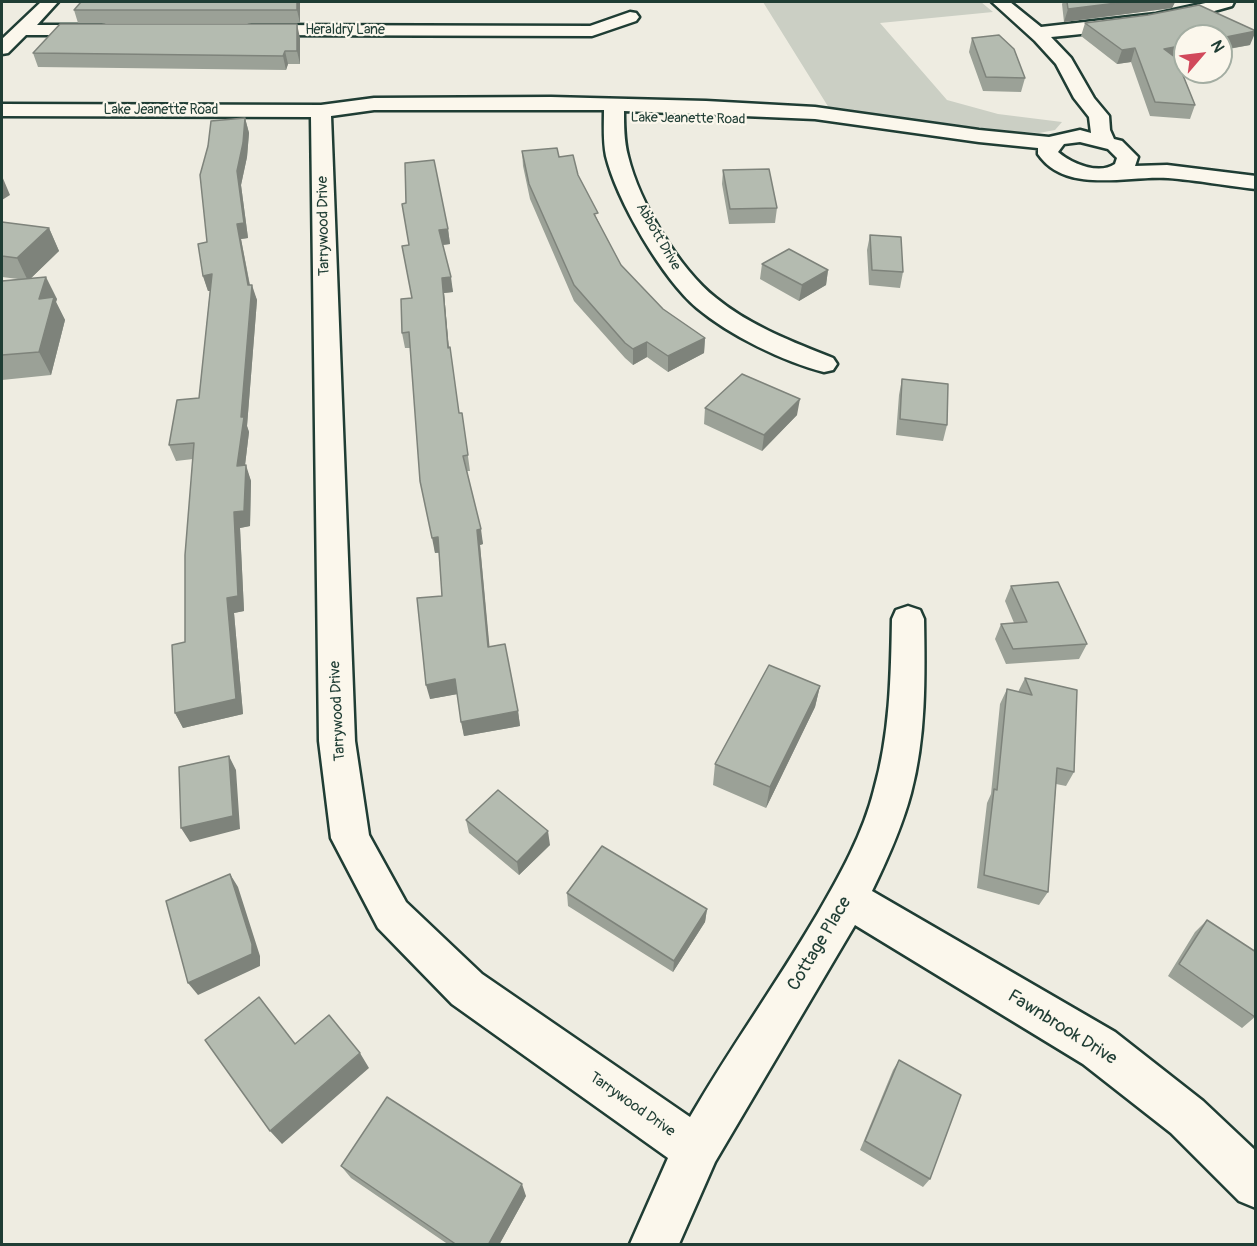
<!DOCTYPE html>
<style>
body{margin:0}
#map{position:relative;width:1257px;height:1246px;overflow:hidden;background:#eeece1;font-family:Pangolin,sans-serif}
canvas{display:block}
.frame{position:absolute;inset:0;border:3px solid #1f3d34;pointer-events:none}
.north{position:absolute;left:1173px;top:24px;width:60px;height:60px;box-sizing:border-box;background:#fbf7ec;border:2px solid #a3ada2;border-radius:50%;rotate:62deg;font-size:16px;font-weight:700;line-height:24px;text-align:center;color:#1f3d34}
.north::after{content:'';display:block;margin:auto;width:21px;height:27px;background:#d1495b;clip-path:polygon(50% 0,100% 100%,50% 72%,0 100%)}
</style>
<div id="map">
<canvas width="1257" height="1246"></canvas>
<div class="frame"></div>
<div class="north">N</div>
</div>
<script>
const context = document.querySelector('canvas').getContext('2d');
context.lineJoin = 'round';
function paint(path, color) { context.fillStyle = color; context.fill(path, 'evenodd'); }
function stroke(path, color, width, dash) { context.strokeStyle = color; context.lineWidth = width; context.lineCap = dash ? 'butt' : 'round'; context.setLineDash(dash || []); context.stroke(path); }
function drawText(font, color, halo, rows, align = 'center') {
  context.font = font + ' Pangolin,sans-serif'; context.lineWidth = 4.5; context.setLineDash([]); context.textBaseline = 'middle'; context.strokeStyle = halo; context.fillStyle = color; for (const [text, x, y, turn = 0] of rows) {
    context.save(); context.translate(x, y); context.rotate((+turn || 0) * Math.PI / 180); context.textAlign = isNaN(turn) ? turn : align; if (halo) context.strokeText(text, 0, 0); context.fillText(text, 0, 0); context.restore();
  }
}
const green = new Path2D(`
 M763 2H981L993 12 880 23 947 100 998 114 1062 122 1055 130 1039 133 1004 131 829 108Z`);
const minor = new Path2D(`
 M41 2H58L37 25H98L104 26 107 30 104 34 98 35H26L8 53 2 54V39Z
 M992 2H1010L1041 27 1156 14 1210 2H1234L1232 6C1173 24 1113 31 1051 37L1071 58 1094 98 1109 116 1110 130 1114 139 1122 141 1138 157 1135 166 1167 165 1256 176V189C1227 186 1197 180 1168 178 1128 175 1066 195 1038 154V148L979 142 815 119 624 111C624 126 624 141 628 156 639 202 679 269 716 298 750 326 793 342 833 358L837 364 833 370 824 372C784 362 729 335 697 308 662 278 617 201 606 156 603 141 604 125 604 110H374L331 116 355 741 369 835 406 902 482 974 690 1117C730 1048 777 983 818 913 840 875 863 834 874 790 890 734 891 677 892 619L896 610 908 606 920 610 924 619C925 677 926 737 911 793 902 827 887 860 872 891L1115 1032 1203 1101 1256 1151V1208L1239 1201 1171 1133 1083 1064 855 925 715 1162 679 1244H630L668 1158 452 1004 378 928 331 838 319 741 311 117 2 116V104L321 105 374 98 551 97 706 101 815 107 979 130 1049 137 1080 130 1091 133 1089 117 1074 98 1056 64 1035 41ZM1080 142 1108 149 1117 158 1115 164C1099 175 1072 164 1058 152L1064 144Z
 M630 12 636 13 639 17 636 21 592 36 255 35 249 34 246 30 249 26 255 25 590 26Z`);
const wall = new Path2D(`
 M300 2V23H78L74 10Z
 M1063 2H1175L1172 8 1064 22 1062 4Z
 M1085 23 1250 45 1177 59 1195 105 1190 119 1150 116 1131 62 1117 64 1081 36Z
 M300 38V64H288L286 70 38 67 33 53Z
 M972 38 1025 78 1021 92 983 91 969 52Z
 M245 118 249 133 247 157 241 185 248 238 241 239 250 285 257 300 247 426 249 432 245 465 251 481 250 526 240 528 244 611 234 613 243 714 183 728 175 713 185 642 193 459 176 461 169 445 199 398 210 291H208L203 276 207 242Z
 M522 151 559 157 578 175 598 221 621 265 663 309 705 338 704 353 668 372 647 357 633 365 625 358 574 301 530 199 523 166Z
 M723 170 777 208 775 223 729 224 722 184Z
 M2 222 49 228 59 251 31 278 57 299 56 302 65 320 51 375 2 380V281L18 279 2 277Z
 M448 229 450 244 443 245 453 292 444 293 449 348 459 413H462L470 471H467L483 544 480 545 489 646 518 711 520 726 464 736 457 694 430 699 442 596 439 553H435L410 348H405L402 333 411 298 409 245Z
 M870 235 903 272 900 288 869 285 867 250Z
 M762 264 828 270 826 285 799 301 760 279Z
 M902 379 947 425 943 441 896 435 899 395Z
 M705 408 797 415 762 451 704 424Z
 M1011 586 1087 644 1079 659 1006 664 995 639 1001 624 1014 623 1005 601Z
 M1025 678 1074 772 1066 786 1056 784 1048 892 1039 905 977 888 987 803 991 794 1000 704 1007 689 1018 692Z
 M820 686 815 707 766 808 713 785 715 764Z
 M466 820 550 845 519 875 469 833Z
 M567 893 707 909 705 922 673 972 568 906Z
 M1207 920 1256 1016 1242 1028 1168 976 1195 932Z
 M899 1060 930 1179 923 1187 860 1150 893 1070Z
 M341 1166 526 1196 499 1245H449L351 1178Z`);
const shadedWall = new Path2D(`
 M297 2H300V23L297 10Z
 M1125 2H1175L1172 8 1064 22 1068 9Z
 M297 24 300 38V64L297 51Z
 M1256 31 1250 45 1221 50V38Z
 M1185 45V58L1159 63 1164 49Z
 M1135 48 1131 62 1117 64 1122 50Z
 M285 51 288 64 286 70 283 56Z
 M245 118 249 133 247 157 241 185 248 238 241 239 251 292 252 285 257 300 247 426 249 432 243 482 237 466 241 417 248 285 237 224V171Z
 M2 176 10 195 2 200Z
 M49 228 59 251 28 281 17 258Z
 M448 229 450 244 442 245 439 230Z
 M828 270 826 285 799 301 802 285Z
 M212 274 217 290 208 291 203 276Z
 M46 277 57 299 56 302 65 320 51 375 39 352V299Z
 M451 277 453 292 444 293 450 363 448 348 442 278Z
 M705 338 704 353 668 372V356Z
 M647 342V357L633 365V349Z
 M800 399 797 415 762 451 764 435Z
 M246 465 251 481 250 526 240 528 244 611 234 613 243 714 183 728 175 713 234 512Z
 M481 529 483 544 480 545 491 662 488 647 477 530Z
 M438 537 441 552 435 553 432 538Z
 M455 679 458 694 430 699 426 685Z
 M820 686 815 707 766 808 770 787Z
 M518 711 520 726 464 736 461 722Z
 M229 756 236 770 240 829 190 842 181 828Z
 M548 831 550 845 519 875 517 862Z
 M230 874 238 887 260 956V966L198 995 188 983Z
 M707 909 705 922 673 972 674 961Z
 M360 1053 369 1068 282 1144 270 1131Z
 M522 1184 526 1196 499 1245H488Z`);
const building = new Path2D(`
 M81 2H297V10H74Z
 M1067 2H1125L1068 9Z
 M1199 5 1256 31 1221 38V36H1185V45L1164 49 1176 58 1195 105 1155 102 1135 48 1122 50 1085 23 1148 15Z
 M60 24H297V51H285L283 56 33 53Z
 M999 35 1014 49 1025 78 986 77 972 38Z
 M245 118 243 143 237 171 244 223 237 224 248 285H252L241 417H244L237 466 246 465 244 511 234 512 238 596 227 598 236 699 175 713 172 645 185 642V555L194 443 169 445 177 400 199 398 212 274 203 276 198 244 207 242 200 175 208 146 211 121Z
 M557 148 559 157 573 155 578 175 598 213 594 214 621 265 663 309 705 338 668 356 647 342 633 349 625 343 574 285 529 184 522 151Z
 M434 160 448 229 439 230 451 277 442 278 448 348 450 347 459 413H462L468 455 463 456 481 529 477 530 488 647 505 644 518 711 461 722 455 679 426 685 417 598 442 596 438 537 432 538 420 481 409 332 402 333 401 299 412 298 402 246 409 245 402 204 406 203 405 163Z
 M769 169 777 208 730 209 723 170Z
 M2 222 49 228 17 258 2 256Z
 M870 235 901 237 903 272 872 270Z
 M789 249 828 270 802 285 762 264Z
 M46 277 39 299 54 297 39 352 2 355V281Z
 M742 374 800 399 764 435 705 408Z
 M902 379 948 384 947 425 900 419Z
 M1058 582 1087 644 1013 649 1001 624 1027 622 1011 586Z
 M769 665 820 686 770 787 715 764Z
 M1025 678 1077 690 1074 772 1057 768 1048 892 984 875 994 789 997 790 1007 689 1032 695Z
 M229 756 233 816 181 828 179 767Z
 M498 790 548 831 517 862 466 820Z
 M602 846 707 909 674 961 567 893Z
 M230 874 252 944V954L188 983 166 901Z
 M1207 920 1256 952 1255 1017 1179 964Z
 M259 997 295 1044 329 1015 360 1053 270 1131 205 1040Z
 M899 1060 961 1095 930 1179 865 1141Z
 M387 1097 522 1184 488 1245H457L341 1166Z`);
const farStreetnames = [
 ["Heraldry Lane",345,30],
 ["Lake Jeanette Road",161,110],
 ["Lake Jeanette Road",688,119,1],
 ["Abbott Drive",658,237,60]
];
const streetNames = [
 ["Tarrywood Drive",324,226,-91],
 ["Tarrywood Drive",338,711,-93],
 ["Tarrywood Drive",632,1105,35]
];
const nearStreetnames = [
 ["Cottage Place",820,944,-59],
 ["Fawnbrook Drive",1062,1028,32]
];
paint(green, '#cbcfc4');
stroke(minor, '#1f3d34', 5);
paint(minor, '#fbf7ec');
paint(wall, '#9ba197');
paint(shadedWall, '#7e837b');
paint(building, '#b4bbb0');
stroke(building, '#7e837b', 1.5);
drawText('14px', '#1f3d34', '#fbf7ec', farStreetnames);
drawText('15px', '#1f3d34', '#fbf7ec', streetNames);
drawText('18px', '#1f3d34', '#fbf7ec', nearStreetnames);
</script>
